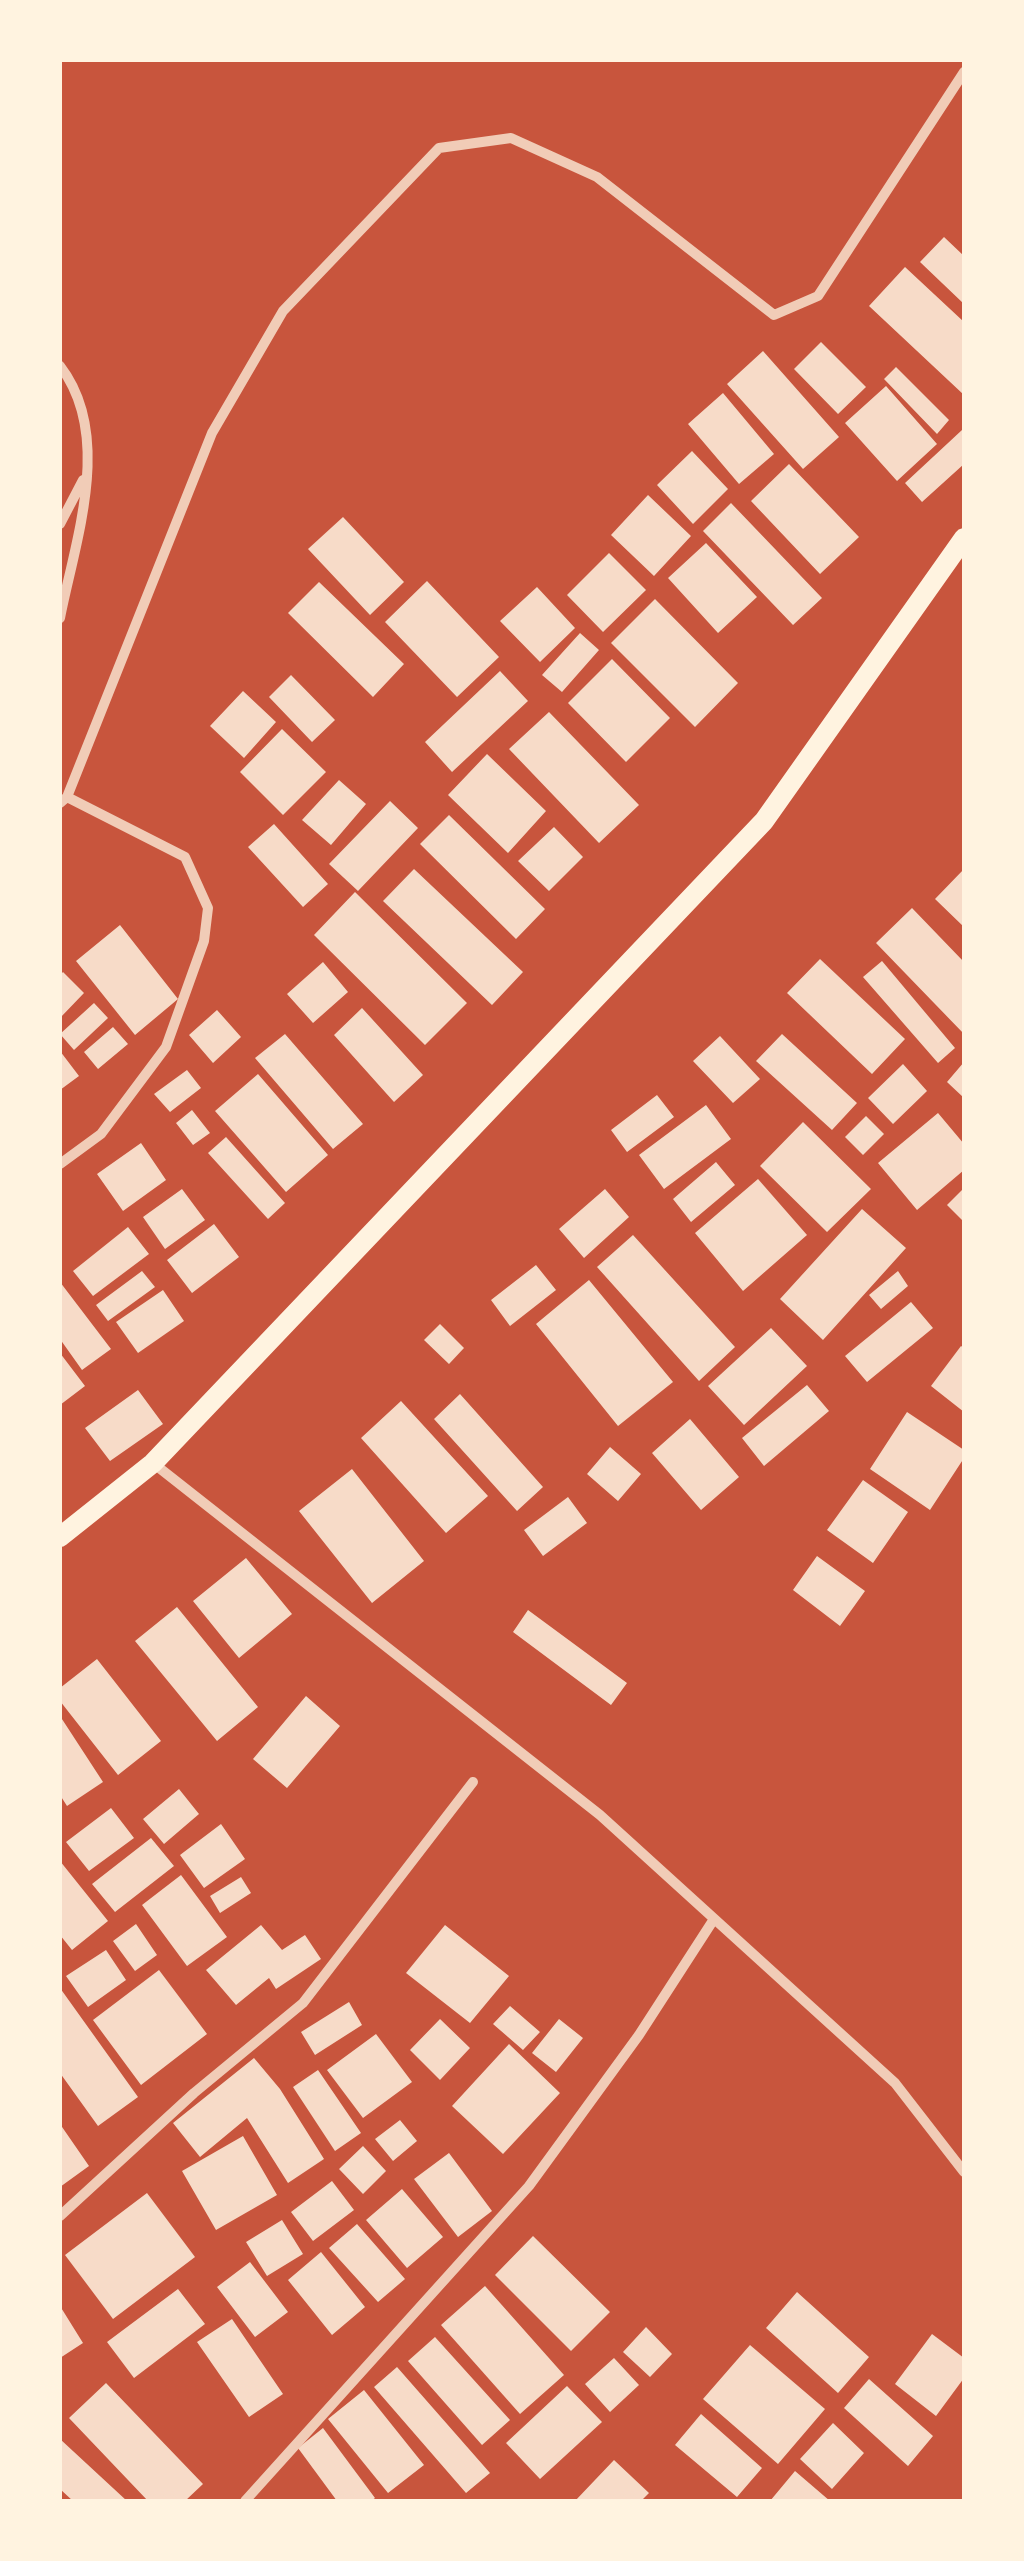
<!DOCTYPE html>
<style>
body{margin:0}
#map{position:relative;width:1024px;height:2561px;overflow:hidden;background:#c8553d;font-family:Roboto,sans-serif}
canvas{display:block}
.frame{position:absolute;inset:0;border:62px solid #fff3e0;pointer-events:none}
</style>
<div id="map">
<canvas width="1024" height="2561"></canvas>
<div class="frame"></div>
</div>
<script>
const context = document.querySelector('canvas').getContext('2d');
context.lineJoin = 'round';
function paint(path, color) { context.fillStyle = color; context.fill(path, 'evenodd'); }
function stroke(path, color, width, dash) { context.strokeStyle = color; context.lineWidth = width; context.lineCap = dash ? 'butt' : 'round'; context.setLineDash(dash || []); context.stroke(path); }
const building = new Path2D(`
 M944 237 964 256V304L920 262Z
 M905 267 964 322V395L869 306Z
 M821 342 866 387 838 414 794 369Z
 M763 351 839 437 803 469 727 384Z
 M896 367 949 420 937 434 884 379Z
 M886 386 937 444 897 481 845 423Z
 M723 393 774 454 739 484 688 424Z
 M962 430 964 464 922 502 905 483Z
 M692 451 728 489 693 524 657 485Z
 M789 464 859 537 820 574 751 501Z
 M648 495 691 536 654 576 611 535Z
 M731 503 822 598 793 625 703 531Z
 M343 517 404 582 370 615 308 549Z
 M706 543 757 597 718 633 668 578Z
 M609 553 646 590 603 632 567 595Z
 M427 581 499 657 457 697 385 622Z
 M319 582 404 664 373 697 288 613Z
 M537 587 575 628 540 662 500 621Z
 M655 599 738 683 695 727 611 643Z
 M580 633 599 650 562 692 542 675Z
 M612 659 670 718 626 762 568 703Z
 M500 671 528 701 452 772 425 742Z
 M291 675 335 720 312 742 269 697Z
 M243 691 276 722 244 758 210 726Z
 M549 712 639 805 599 843 509 749Z
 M282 729 326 772 283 815 240 772Z
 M487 754 546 811 508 853 448 795Z
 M339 780 366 804 331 845 302 820Z
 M390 801 418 828 358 891 329 864Z
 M449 815 545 909 516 939 420 844Z
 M274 824 328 884 303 907 248 847Z
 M554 827 583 857 549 891 518 861Z
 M414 869 523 972 492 1005 383 901Z
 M964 869V927L935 899Z
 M355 892 467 1003 425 1045 314 935Z
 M912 908 964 962V1034L876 943Z
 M120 925 178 999 135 1035 76 961Z
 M820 959 905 1039 872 1074 787 993Z
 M882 961 955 1048 938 1063 863 977Z
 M323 962 348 992 313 1023 287 994Z
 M63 972 84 993 60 1018V975Z
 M94 1003 108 1018 74 1050 60 1034Z
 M362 1008 423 1075 394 1102 334 1035Z
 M217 1010 241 1037 213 1063 189 1035Z
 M113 1027 128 1044 98 1069 84 1052Z
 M285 1034 363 1124 333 1149 255 1058Z
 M782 1034 857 1103 832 1130 756 1061Z
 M720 1036 760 1079 733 1103 693 1061Z
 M60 1051 79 1076 60 1090Z
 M964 1062V1098L947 1082Z
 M903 1064 927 1091 893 1124 868 1098Z
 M187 1070 201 1088 170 1112 154 1094Z
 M258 1074 328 1155 286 1192 215 1111Z
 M657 1095 674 1117 627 1152 611 1130Z
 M706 1105 731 1139 664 1189 639 1155Z
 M192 1110 210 1133 193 1145 176 1123Z
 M938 1113 964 1144V1170L917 1210 878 1163Z
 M866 1116 884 1134 863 1155 845 1137Z
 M803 1122 871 1189 827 1232 760 1166Z
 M226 1137 285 1203 268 1219 208 1153Z
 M141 1143 166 1180 123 1211 97 1174Z
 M716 1162 735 1185 691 1222 673 1199Z
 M758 1179 807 1235 743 1291 695 1233Z
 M964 1188V1222L947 1205Z
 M182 1189 205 1220 165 1249 143 1217Z
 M605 1189 629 1217 584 1258 559 1229Z
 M862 1209 906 1248 823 1340 780 1299Z
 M214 1224 239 1257 192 1293 167 1260Z
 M128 1227 149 1254 93 1296 73 1271Z
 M633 1235 735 1347 699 1381 597 1267Z
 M536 1265 556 1290 510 1326 491 1300Z
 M142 1271 155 1287 108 1321 96 1305Z
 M898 1271 908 1286 881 1309 869 1295Z
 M589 1280 673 1382 618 1426 536 1324Z
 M60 1282 111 1349 82 1370 60 1339Z
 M163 1290 184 1321 138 1353 116 1322Z
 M911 1302 933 1328 867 1382 845 1356Z
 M440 1324 464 1348 449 1364 424 1340Z
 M771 1328 807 1366 744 1425 708 1386Z
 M961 1346 964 1348V1412L931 1386Z
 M60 1353 85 1386 60 1405Z
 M807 1385 829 1411 764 1466 742 1438Z
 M138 1390 163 1424 110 1461 85 1428Z
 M460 1394 543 1487 517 1511 434 1419Z
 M401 1401 488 1496 446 1533 361 1438Z
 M907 1412 964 1450V1458L930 1510 870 1469Z
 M690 1419 739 1477 701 1510 652 1453Z
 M610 1447 641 1474 618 1501 587 1474Z
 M352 1469 424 1561 372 1603 299 1511Z
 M863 1480 908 1512 873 1563 827 1530Z
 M568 1497 587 1523 543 1556 524 1530Z
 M817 1556 865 1591 840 1626 793 1590Z
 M246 1558 292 1614 239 1658 193 1601Z
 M177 1607 258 1707 217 1741 135 1641Z
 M528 1610 627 1683 611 1705 513 1632Z
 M97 1659 161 1741 118 1775 60 1701V1688Z
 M306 1696 340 1726 287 1788 253 1759Z
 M60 1716 103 1782 67 1806 60 1795Z
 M179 1789 199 1814 164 1844 143 1819Z
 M111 1808 134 1838 89 1871 66 1842Z
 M221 1824 245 1859 204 1888 180 1855Z
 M151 1838 174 1866 115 1912 92 1884Z
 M60 1861 108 1921 72 1950 60 1935Z
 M181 1875 227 1937 187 1966 142 1905Z
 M241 1877 251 1893 220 1913 210 1896Z
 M136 1924 157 1955 135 1971 113 1941Z
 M261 1925 282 1950 305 1935 321 1959 276 1989 269 1978 236 2005 206 1970Z
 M445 1925 509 1976 470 2023 406 1973Z
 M106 1950 126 1980 88 2007 66 1976Z
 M159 1970 207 2034 141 2085 93 2020Z
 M60 1988 138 2097 98 2126 60 2073Z
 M349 2002 362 2025 315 2055 301 2032Z
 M510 2006 540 2032 523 2050 493 2024Z
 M440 2019 470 2048 440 2080 410 2050Z
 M559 2019 583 2038 556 2072 532 2053Z
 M376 2034 412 2082 363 2118 327 2070Z
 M509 2044 560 2093 503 2154 452 2106Z
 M254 2058 280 2089 324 2159 288 2183 247 2118 200 2157 173 2123Z
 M318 2070 361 2133 335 2151 293 2087Z
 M400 2120 417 2141 393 2161 375 2139Z
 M60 2124 89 2166 60 2187Z
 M243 2136 277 2195 216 2230 182 2171Z
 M363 2146 386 2171 363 2194 339 2169Z
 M449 2153 492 2211 458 2237 414 2179Z
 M332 2181 354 2210 313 2241 291 2212Z
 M402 2189 443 2237 407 2268 366 2220Z
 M147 2193 195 2257 113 2319 65 2255Z
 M282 2220 303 2254 267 2276 246 2242Z
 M357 2224 405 2279 378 2302 329 2248Z
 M533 2236 610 2312 571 2351 495 2275Z
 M321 2252 365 2307 332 2335 288 2280Z
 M250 2262 288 2312 255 2337 217 2287Z
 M485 2286 564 2375 520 2414 441 2325Z
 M178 2289 205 2324 134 2378 107 2342Z
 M797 2292 869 2357 838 2393 766 2328Z
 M60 2306 83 2343 60 2358Z
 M232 2319 283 2394 249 2417 197 2342Z
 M646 2327 672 2354 650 2377 623 2352Z
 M932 2334 964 2358V2378L936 2416 895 2384Z
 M435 2337 510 2420 482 2445 408 2361Z
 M750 2345 825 2409 778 2464 703 2399Z
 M614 2358 639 2385 610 2412 585 2384Z
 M397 2367 490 2473 466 2493 374 2387Z
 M869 2379 933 2436 908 2466 844 2408Z
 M106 2383 203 2484 185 2501H148L69 2418Z
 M567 2386 602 2422 540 2479 506 2443Z
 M364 2390 424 2465 388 2493 328 2419Z
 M701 2414 762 2468 737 2497 675 2445Z
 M833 2423 864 2453 832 2489 800 2459Z
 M323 2428 375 2498 371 2501H337L298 2448Z
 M60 2439 127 2501H73L60 2489Z
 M614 2460 649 2493 641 2501H575Z
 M795 2471 830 2501H770Z`);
const minor = new Path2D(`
 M60 366C114 436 75 541 60 618
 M60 524 83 480
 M60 803 67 797 212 433 283 311 439 148 511 138 597 177 774 315 818 296 964 72
 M60 1164 101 1134 166 1047 204 941 208 908 185 857 67 797
 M153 1463 600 1815 895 2083 964 2172
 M60 2216 194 2093 303 2003 473 1782
 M245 2501 529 2186 639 2035 714 1919`);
const secondary = new Path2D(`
 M60 1537 153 1463 764 821 964 538`);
paint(building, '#f7dbc8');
stroke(minor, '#f1ccb7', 10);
stroke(secondary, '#fff3e0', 20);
</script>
